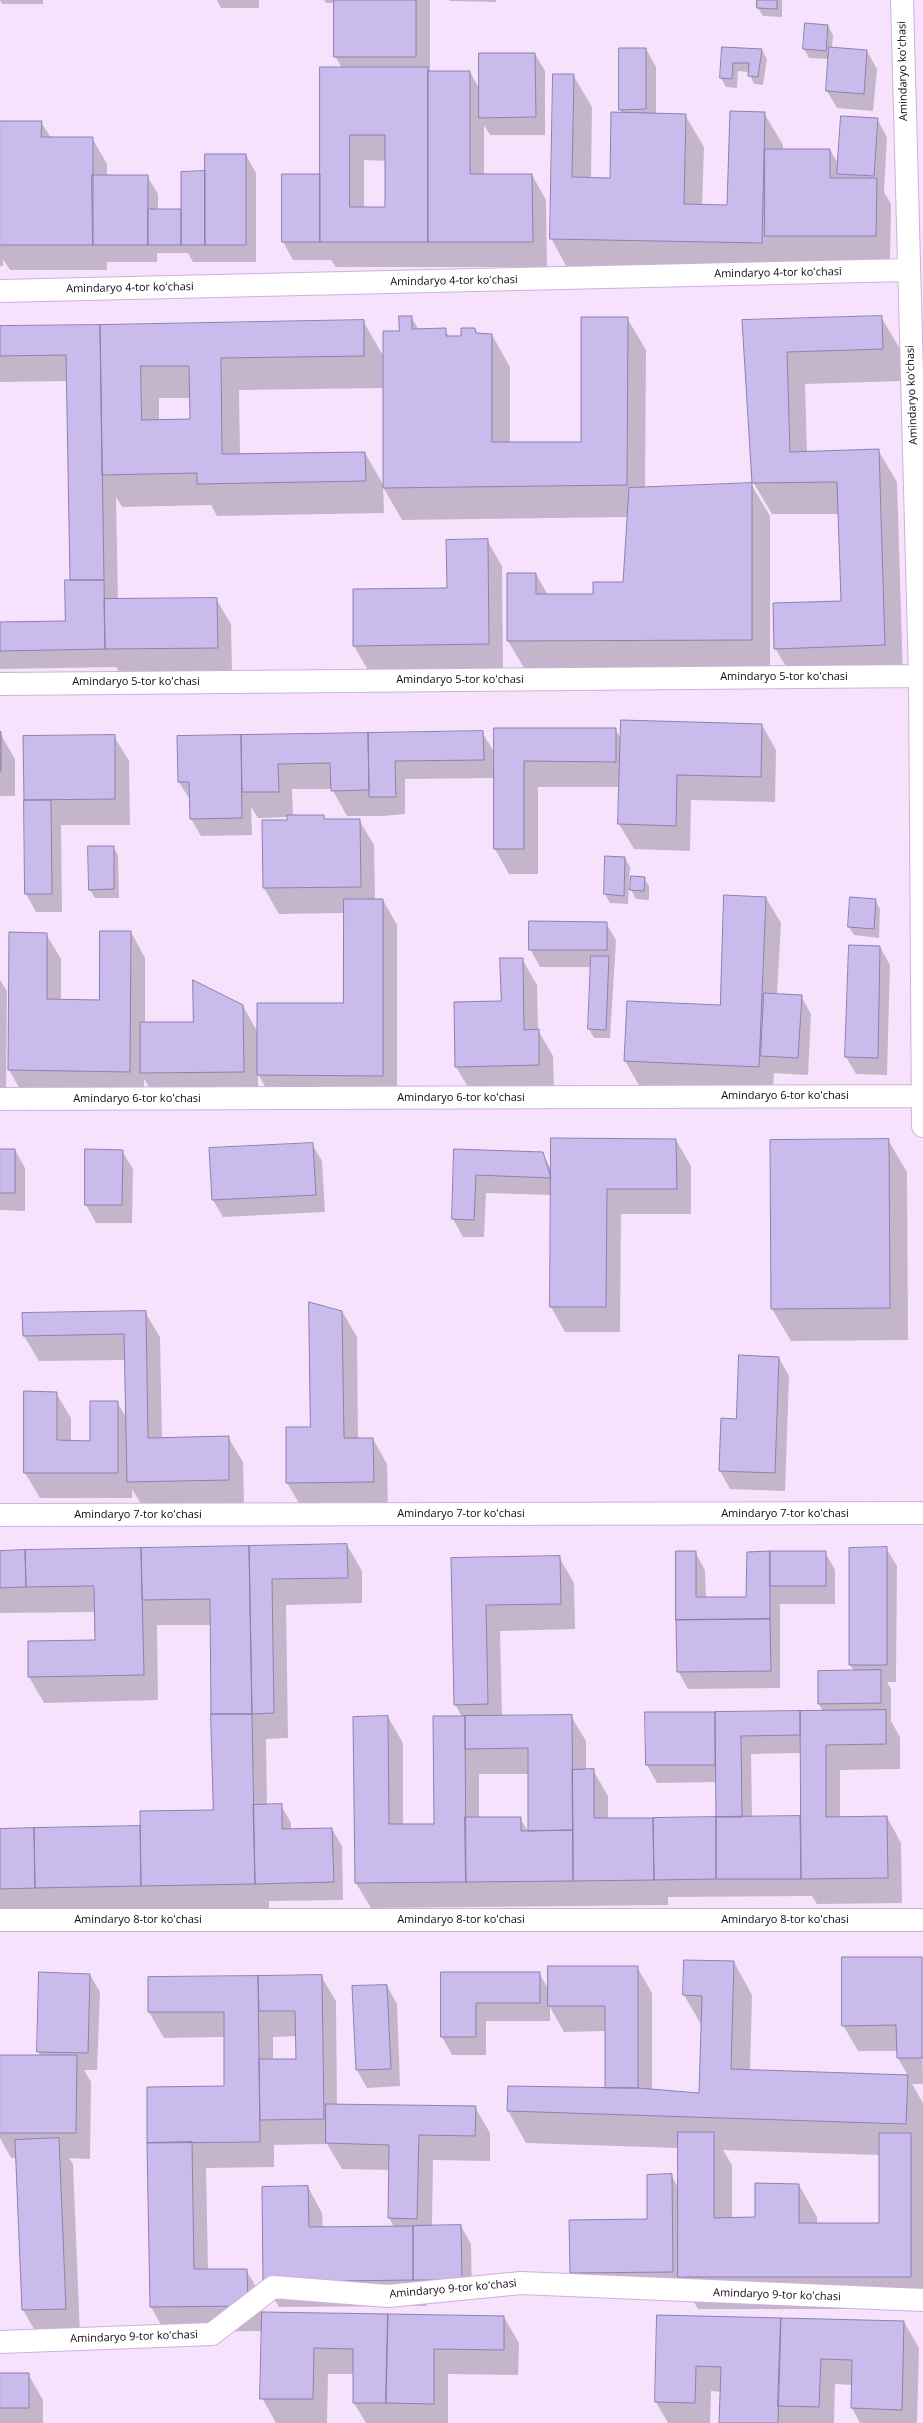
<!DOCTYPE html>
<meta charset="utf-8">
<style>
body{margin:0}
canvas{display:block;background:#f6e2fd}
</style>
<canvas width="923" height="2423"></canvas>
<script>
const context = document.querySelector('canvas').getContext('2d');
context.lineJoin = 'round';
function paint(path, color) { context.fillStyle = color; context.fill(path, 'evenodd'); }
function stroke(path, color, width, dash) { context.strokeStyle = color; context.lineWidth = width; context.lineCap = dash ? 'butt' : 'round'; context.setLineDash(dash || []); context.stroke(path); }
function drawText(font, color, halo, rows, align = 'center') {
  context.font = font + ' "Open Sans",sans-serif'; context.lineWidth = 3.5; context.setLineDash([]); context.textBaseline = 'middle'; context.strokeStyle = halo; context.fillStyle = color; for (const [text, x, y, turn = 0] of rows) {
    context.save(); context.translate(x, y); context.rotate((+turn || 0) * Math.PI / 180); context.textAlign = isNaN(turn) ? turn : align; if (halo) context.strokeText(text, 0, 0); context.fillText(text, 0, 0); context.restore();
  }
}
const shadow = new Path2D(`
 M0 0H43V4H2Z
 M217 0H259V8H221Z
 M324 0H430V72H470L480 90 535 54 545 71V135H490L484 125V175H532L546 200 547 267H336L331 260H293L283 242 321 175 342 68 335 56V3H326ZM364 160 386 161V208H364Z
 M449 0H496V2L450 1Z
 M758 0H782V17L763 16 758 8Z
 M828 26 833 35 832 49 867 51 877 69 873 111 837 108 827 91 829 59 809 58 804 49Z
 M723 48 762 50 767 59 763 85 754 84 749 72 738 71 737 88 726 87 721 78Z
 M646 49 656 67V114L685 115 704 147 702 206H728L764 113 783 145V150H830L839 165 877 119 887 137 884 192 891 204 890 262 780 261V275L569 271 551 238 573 75 592 107 591 179H611L622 113 620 109Z
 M0 122H41L51 138H92L107 164V176H147L158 194V210L182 212 206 172 246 155 256 173V262H193L188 253H157V262H107V270H10L3 259V266H0Z
 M411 317 419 330 445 329 449 337H462L475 329 478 334 492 335 510 367V443H582L627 318 646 350 645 488 751 484 770 516V672L527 673 508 641 536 574 548 595H594L624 583 628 517 402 520 383 487 384 513 217 516 211 505 122 507 116 497 118 600 216 599 231 624 232 673 120 674 116 667 0 669V623L66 622 72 581 68 381 0 382V327L363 321 384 357ZM384 388V486L365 453 240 455 239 390ZM159 398H191V420H159Z
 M881 317 900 349 901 381 805 384 807 452 878 450 897 482 903 677 794 680 775 648 842 602 839 514H772L753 482 744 321Z
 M487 540 502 566 503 669 369 672 354 646V590L448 589Z
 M762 725 776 750 775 802 691 800 690 851 634 849 619 824 620 787H538V874H509L495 849V778L405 779V814L383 816H347L332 789H292L293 816H323L325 820H359L374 845 375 900H383L397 925V1101L273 1100 258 1074V1098H156L144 1079V1097L24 1096 9 1070 10 933 46 934 61 959V1000L100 1001 131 932 145 958V1023H194L243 1006 258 1033 344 1004 345 913 279 914 264 888 263 821H288V817L258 818 251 807 252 835 201 836 191 819 190 800 179 782 178 737 482 732 493 750V770H495L615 729 622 740Z
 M0 733 15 759V796H0Z
 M114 736 129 761 130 825H61L62 912H36L26 894 24 737Z
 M113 847 118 855 119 898H95L90 890Z
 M606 857 625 858 630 867 628 904 610 903 605 894Z
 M632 877 644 878 649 886V900L636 899 631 890Z
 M766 898 781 923 777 995 801 996 811 1014 808 1075 774 1073 773 1092 640 1087 625 1061 720 1006Z
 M875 900 880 909 879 938 854 935 849 927Z
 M606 923 616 940 610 1038H594L589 1029 592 967H540L530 949Z
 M880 947 890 965 887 1075 856 1074 846 1057Z
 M522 959 537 985 538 1030 553 1056 554 1091 471 1092 456 1067 502 1002Z
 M0 980 7 991 6 1094H0Z
 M676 1140 691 1166V1214H621L620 1332H565L551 1307V1195L486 1193 484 1237H463L453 1219 455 1150 542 1153 551 1169Z
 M888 1140 907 1172 908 1340 791 1341 772 1309Z
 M312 1144 322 1161 325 1212 223 1217 213 1200Z
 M0 1150H15L25 1168V1211L0 1210Z
 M86 1150 122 1151 133 1169 132 1223H96L86 1205Z
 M342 1311 357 1337 358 1439H373L387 1464 388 1507 302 1508 287 1483 311 1428Z
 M145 1312 160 1337 162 1438 228 1437 243 1462 244 1505 143 1507 132 1489V1498H40L25 1473 56 1393 71 1418V1441L91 1442 117 1402 127 1419 126 1360 39 1361 24 1336Z
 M779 1358 789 1376 785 1491 730 1489 720 1471 737 1420Z
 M347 1545 362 1571V1603L286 1605 288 1738 266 1739 267 1806 281 1805 291 1823V1829H332L342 1846 343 1900 269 1901V1909L0 1914V1830L142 1827 214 1811 211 1625H157L158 1700 44 1703 29 1677V1642L96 1641V1612L0 1613V1552Z
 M886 1548 897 1566 896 1682H887L891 1689V1721L900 1737V1769L840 1770V1818L887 1817 901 1843 902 1903 817 1904 812 1896 668 1897V1905L371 1908 356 1883 388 1717 403 1743V1825H435L462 1717 455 1704 452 1559 559 1557 574 1583 575 1629 500 1631 502 1716H571L586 1741V1770H593L608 1796V1819L717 1818 716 1782 657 1783 647 1765 646 1713 823 1712 819 1704 854 1671 850 1665ZM801 1753V1820L800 1817 752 1818 751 1754ZM479 1774H529V1833L520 1818H479Z
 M695 1552 705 1570 706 1598H748L825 1552 835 1570V1604H780V1688L688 1689 678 1671Z
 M921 1958 923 2084H912L923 2103V2309H698L687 2290V2297L585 2298 571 2272 648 2220 671 2175 679 2189V2148L526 2143 508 2111 509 2087 606 2088V2031L564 2032 550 2007V2021H486V2055H452L442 2037V1973H539L549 1990 637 1967 652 1993V2090L700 2094 702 2026 684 1995 685 1961 734 1962 752 1995 750 2071 908 2076 898 2058V2051H858L843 2025ZM723 2150 880 2155V2224H817V2217L799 2185 756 2218H732V2165Z
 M90 1975 100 1992 97 2070H84L91 2082 90 2159 69 2158 73 2164 80 2334 38 2336 23 2310 17 2158H11L0 2138V2056H41L38 2051Z
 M321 1976 336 2001 337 2105 475 2107 490 2133V2161L433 2160 432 2226H461L471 2244 472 2297 427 2298V2306L279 2307 264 2282 308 2187 322 2213 323 2228 394 2227 389 2218 390 2170 342 2169 327 2144 274 2145V2167L206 2168 208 2270H246L261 2295 262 2313 504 2317 519 2343 518 2375 448 2374V2423H366L354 2403V2374H328L327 2423H276L262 2398 263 2331 165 2332 151 2307 148 2088 225 2087V2037L164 2038 149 2012V1978ZM297 2036V2060H273V2037Z
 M387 1986 397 2004 400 2086 367 2088 357 2070Z
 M658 2316 904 2322 919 2348 917 2423H860L852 2408V2385L835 2384 834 2423H720L721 2392 711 2391 710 2423H668L656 2402Z
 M0 2374H28L43 2400V2423H0Z`);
const building = new Path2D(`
 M334 0H416V57H334Z
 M757 0H777V9L757 8Z
 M805 23 828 25 826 51 803 49Z
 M722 47 762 49 758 77 748 76 749 63H733L732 79 720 78Z
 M829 47 867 50 864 94 826 91Z
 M619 48H646V109L619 110Z
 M479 53H535L536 117 479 118Z
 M320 67H428V242H320ZM350 135H385V207H350Z
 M428 71H470V174H532L533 242H428Z
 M553 74H574L572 177 610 178 611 112 686 114 684 204 727 205 730 111 765 112 762 243 550 239Z
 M841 116 878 118 874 176 837 174Z
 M0 121H42L41 137H93V245H0Z
 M765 149H830V178H877L876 236H765Z
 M205 154H246V245H205Z
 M205 171V245H181V172Z
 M282 174H320V242H282Z
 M92 175H148V245H93Z
 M148 209H181V245H148Z
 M399 316H412V329L446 328V336H461V328H475L476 333 492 334V442H581V317H628L627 485 383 488V331H399Z
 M882 316 883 349 787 352 790 452 879 449 885 645 774 649 773 603 841 601 837 482 752 483 742 320Z
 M364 320V356L221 358 222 454 365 452 366 481 197 484V473L102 475 100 325ZM141 366H189L190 419 142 420Z
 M100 325 104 580H70L66 355 0 356V326Z
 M752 483V640L507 641V573H536V594H593V582H623L629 488Z
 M488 539 489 644 353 646V589L447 588 446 540Z
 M65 580H104L105 649 0 651V622L65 621Z
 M217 598 218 648 105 649 104 599Z
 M621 720 762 724 761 777 677 775 676 826 618 824Z
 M494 728H616V762L524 761V849H494Z
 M483 731 484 760 395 761 396 797H369L368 733Z
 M1 732V771H0V732Z
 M368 733 369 790 331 791 330 763 278 764 279 792H242L241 735Z
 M115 735V799L24 800 23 736Z
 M241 735 242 818 190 819 189 782H178L177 736Z
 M24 800H51L52 894H25Z
 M287 815H324V819H360L361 887 263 888 262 820H287Z
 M88 846H114V889L89 890Z
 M605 856 625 857 624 896 604 894Z
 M631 876 645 877 644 891 630 890Z
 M724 895 766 897 759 1067 624 1061 627 1001 720 1005Z
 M850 897 876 899 874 929 848 927Z
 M344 899H383V1076L257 1075V1003H343Z
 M529 921 607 922V950H529Z
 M100 931H131L130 1072 8 1070 9 932 47 933V999L99 1000Z
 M849 945 880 946 878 1058 845 1057Z
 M591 956H609L606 1030 588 1029Z
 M500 958H523L524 1030 539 1029V1065L455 1067 454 1002 501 1001Z
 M193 980 243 1005 244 1072 140 1073V1022H193Z
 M764 993 802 995 798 1058 761 1056Z
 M551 1138 676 1139 677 1189H607L606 1307H550Z
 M889 1139 890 1308 771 1309 770 1140Z
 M313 1143 316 1195 212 1200 209 1148Z
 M0 1149H15V1193H0Z
 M85 1149 123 1150 122 1205H85Z
 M454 1149 543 1152 551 1178 476 1175 474 1220 452 1219Z
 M309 1302 342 1311 344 1438H373L374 1482 286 1483V1427H310Z
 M146 1311 148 1438 229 1436V1480L127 1482 124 1334 23 1336 22 1313Z
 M739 1355 779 1357 775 1473 719 1471 721 1418 736 1419Z
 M24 1391 57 1392V1440L90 1441V1401H118V1473H24Z
 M347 1544 348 1578 272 1579 274 1713 252 1714 249 1546Z
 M249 1546 252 1714H211L210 1599 142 1600 141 1548Z
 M887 1547V1665H849V1548Z
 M141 1548 144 1675 28 1677V1641L95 1640 94 1586 26 1587 25 1550Z
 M25 1550 26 1587 0 1588V1551Z
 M676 1551H696V1597H746L747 1552 770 1551V1619L676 1620Z
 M770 1551H826V1586H770Z
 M560 1556 561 1604 486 1605 488 1704 454 1705 451 1558Z
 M770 1619 771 1671 677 1672 676 1620Z
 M881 1670V1703L818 1704V1671Z
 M886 1710V1744L826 1745V1817L887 1816 888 1878 801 1879 800 1711Z
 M800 1711V1735L741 1736 742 1817H716L715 1712Z
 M645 1712H715V1765H646Z
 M211 1714H252L255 1884 141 1886 140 1811 213 1810Z
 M572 1715 573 1830 528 1831V1748L465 1749V1716Z
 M388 1716 389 1824H434L433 1716H465L466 1882 355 1883 353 1717Z
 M594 1769V1818H653L654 1880 573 1881 572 1770Z
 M282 1804V1829L332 1828 334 1882 255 1884 253 1805Z
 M800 1816 801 1879H716V1817Z
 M465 1817H521V1831L573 1830V1881L466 1882Z
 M716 1817V1879L654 1880 653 1818Z
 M140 1826 141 1886 35 1888 34 1828Z
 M34 1828 35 1888 0 1889V1829Z
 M842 1957H922V2058H897L896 2025 842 2026Z
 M684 1960 734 1961 731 2069 908 2075 906 2124 507 2111 508 2086 638 2088 699 2093 702 1996 683 1995Z
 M548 1966H638V2088H605V2006H548Z
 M39 1972 90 1974 88 2053 37 2052Z
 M441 1972H540V2003H476V2037H441Z
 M322 1975 324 2119 260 2120 259 2059H296L295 2011H259L258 1976Z
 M258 1976 260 2142 147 2143V2087L224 2086V2012H148V1977Z
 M387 1985 391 2069 356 2070 352 1986Z
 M0 2055H77L76 2133H0Z
 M326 2104 476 2106 475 2136 419 2135 417 2219 388 2218 389 2145 326 2143Z
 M678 2132H714V2218L755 2217V2183L799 2184V2223H879V2133H911V2277H678Z
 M59 2138 66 2309 22 2310 15 2140Z
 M192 2142 194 2269H247L248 2306 150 2307 147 2143Z
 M672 2174 673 2272 570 2273 569 2220 647 2219V2175Z
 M308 2186 309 2227 413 2226V2280L263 2282 262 2187Z
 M461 2225 462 2280H413V2226Z
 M262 2312 388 2314 386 2403H353V2349L314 2348 313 2399H260Z
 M388 2314 504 2316V2350L434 2349V2404L386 2403Z
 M657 2315 781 2318 778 2423H719L721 2367 696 2366 695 2403 655 2402Z
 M781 2318 904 2321 902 2410 851 2408 852 2360 821 2359 819 2407 778 2406Z
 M0 2373H29V2408H0Z`);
const street = new Path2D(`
 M902 0 920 676 923 1126
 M0 291 908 270
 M0 684 920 676
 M0 1099 922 1096
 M0 1515 923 1513
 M0 1920H923
 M0 2342 212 2334 273 2287 388 2296 521 2283 923 2300`);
const streetNames = [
 ["Amindaryo koʻchasi",903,71,-91],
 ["Amindaryo 4-tor koʻchasi",778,273,-1],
 ["Amindaryo 4-tor koʻchasi",454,281,-1],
 ["Amindaryo 4-tor koʻchasi",130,288,-1],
 ["Amindaryo koʻchasi",912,395,-92],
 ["Amindaryo 5-tor koʻchasi",784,677],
 ["Amindaryo 5-tor koʻchasi",460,680],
 ["Amindaryo 5-tor koʻchasi",136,682],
 ["Amindaryo 6-tor koʻchasi",785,1096],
 ["Amindaryo 6-tor koʻchasi",461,1098],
 ["Amindaryo 6-tor koʻchasi",137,1099],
 ["Amindaryo 7-tor koʻchasi",461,1514],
 ["Amindaryo 7-tor koʻchasi",785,1514],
 ["Amindaryo 7-tor koʻchasi",138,1515],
 ["Amindaryo 8-tor koʻchasi",138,1920],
 ["Amindaryo 8-tor koʻchasi",461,1920],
 ["Amindaryo 8-tor koʻchasi",785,1920],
 ["Amindaryo 9-tor koʻchasi",453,2289,-5],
 ["Amindaryo 9-tor koʻchasi",777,2295,2],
 ["Amindaryo 9-tor koʻchasi",134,2337,-2]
];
paint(shadow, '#0003');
paint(building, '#c9bced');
stroke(building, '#8e80ae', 1);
stroke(street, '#d0b0db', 24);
stroke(street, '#fff', 22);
drawText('11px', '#110715', '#fff', streetNames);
</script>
